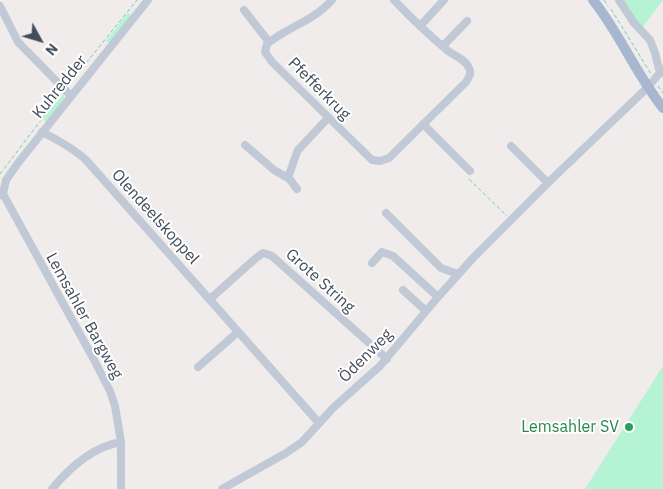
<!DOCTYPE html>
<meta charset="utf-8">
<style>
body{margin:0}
#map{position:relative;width:663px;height:489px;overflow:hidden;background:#efeceb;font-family:"IBM Plex Sans",sans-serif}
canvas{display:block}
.north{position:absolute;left:15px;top:15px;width:50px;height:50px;-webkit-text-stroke:4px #fff;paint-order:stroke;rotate:129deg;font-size:14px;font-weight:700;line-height:20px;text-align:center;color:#424c5b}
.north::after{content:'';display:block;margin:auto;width:18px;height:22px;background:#424c5b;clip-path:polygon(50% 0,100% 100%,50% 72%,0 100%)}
</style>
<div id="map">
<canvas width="663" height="489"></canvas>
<div class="north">N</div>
</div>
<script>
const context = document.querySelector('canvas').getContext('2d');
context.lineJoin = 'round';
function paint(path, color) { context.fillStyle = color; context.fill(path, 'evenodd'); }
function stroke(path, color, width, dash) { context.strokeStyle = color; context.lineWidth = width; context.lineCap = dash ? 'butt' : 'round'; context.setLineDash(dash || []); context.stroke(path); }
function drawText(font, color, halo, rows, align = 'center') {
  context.font = font + ' "IBM Plex Sans",sans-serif'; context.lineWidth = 4; context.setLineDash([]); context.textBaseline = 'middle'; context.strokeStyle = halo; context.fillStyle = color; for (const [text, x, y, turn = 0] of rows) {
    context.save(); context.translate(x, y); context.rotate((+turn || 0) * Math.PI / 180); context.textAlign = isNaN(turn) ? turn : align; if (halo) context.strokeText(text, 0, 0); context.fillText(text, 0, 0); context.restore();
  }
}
const green = new Path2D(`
 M621 0H663L642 28Z
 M128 13 132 16 110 44 106 41Z
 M64 93V100L47 122 43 119Z
 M663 366V489H585Z`);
const path = new Path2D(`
 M604 0 608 6
 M611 9 651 74
 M70 83 137 0
 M658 86 663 93
 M0 174 61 94
 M469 179 507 216`);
const minor = new Path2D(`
 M332 0C313 22 288 26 267 44L265 52 272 62 372 160 380 161 389 158 466 82C469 77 472 73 469 68 466 60 455 56 448 51 429 35 411 18 394 0
 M619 0 634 23 650 40 655 53 660 73
 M0 6 18 42 71 96
 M244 10 269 42
 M420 26 444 0
 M443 46 467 21
 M423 124 470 171
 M42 132C58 140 73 148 86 160L319 423
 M245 145 274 170 288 178
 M511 146 548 183
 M297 189 288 177C292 168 294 159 298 150L328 118
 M3 194 93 358 110 391 115 406 121 442V489
 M0 195 3 194 6 180 18 163 148 0
 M386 213 441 268 458 274
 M372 263 382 252 393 256 438 297
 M403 290 426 311
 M210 299 256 258 263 253 272 256 387 359
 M198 367 238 332
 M52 489C70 467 92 447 121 442
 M222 489 286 453 302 442 333 408 380 366 438 297 473 258 554 177 647 88 663 69`);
const major = new Path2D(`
 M593 0C620 34 636 74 663 108`);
const markers = [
 [629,427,5,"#2e9e5b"]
];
const streetNames = [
 ["Kuhredder",60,87,-51],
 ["Pfefferkrug",319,89,45],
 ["Olendeelskoppel",155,217,48],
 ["Grote String",320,281,42],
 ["Lemsahler Bargweg",84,316,61],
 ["Ödenweg",366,356,-45]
];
const leisureNames = [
 ["Lemsahler SV",619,427]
];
paint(green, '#b4f3d4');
stroke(path, '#68d4ac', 1, [4, 2.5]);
stroke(minor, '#c0c9d5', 8);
stroke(major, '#a8b7cf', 10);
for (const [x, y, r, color] of markers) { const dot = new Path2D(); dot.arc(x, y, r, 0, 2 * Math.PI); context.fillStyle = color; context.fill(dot); stroke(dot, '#fff', 2); }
drawText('16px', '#424c5b', '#fff', streetNames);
drawText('16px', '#27864d', '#fff', leisureNames, 'right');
</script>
